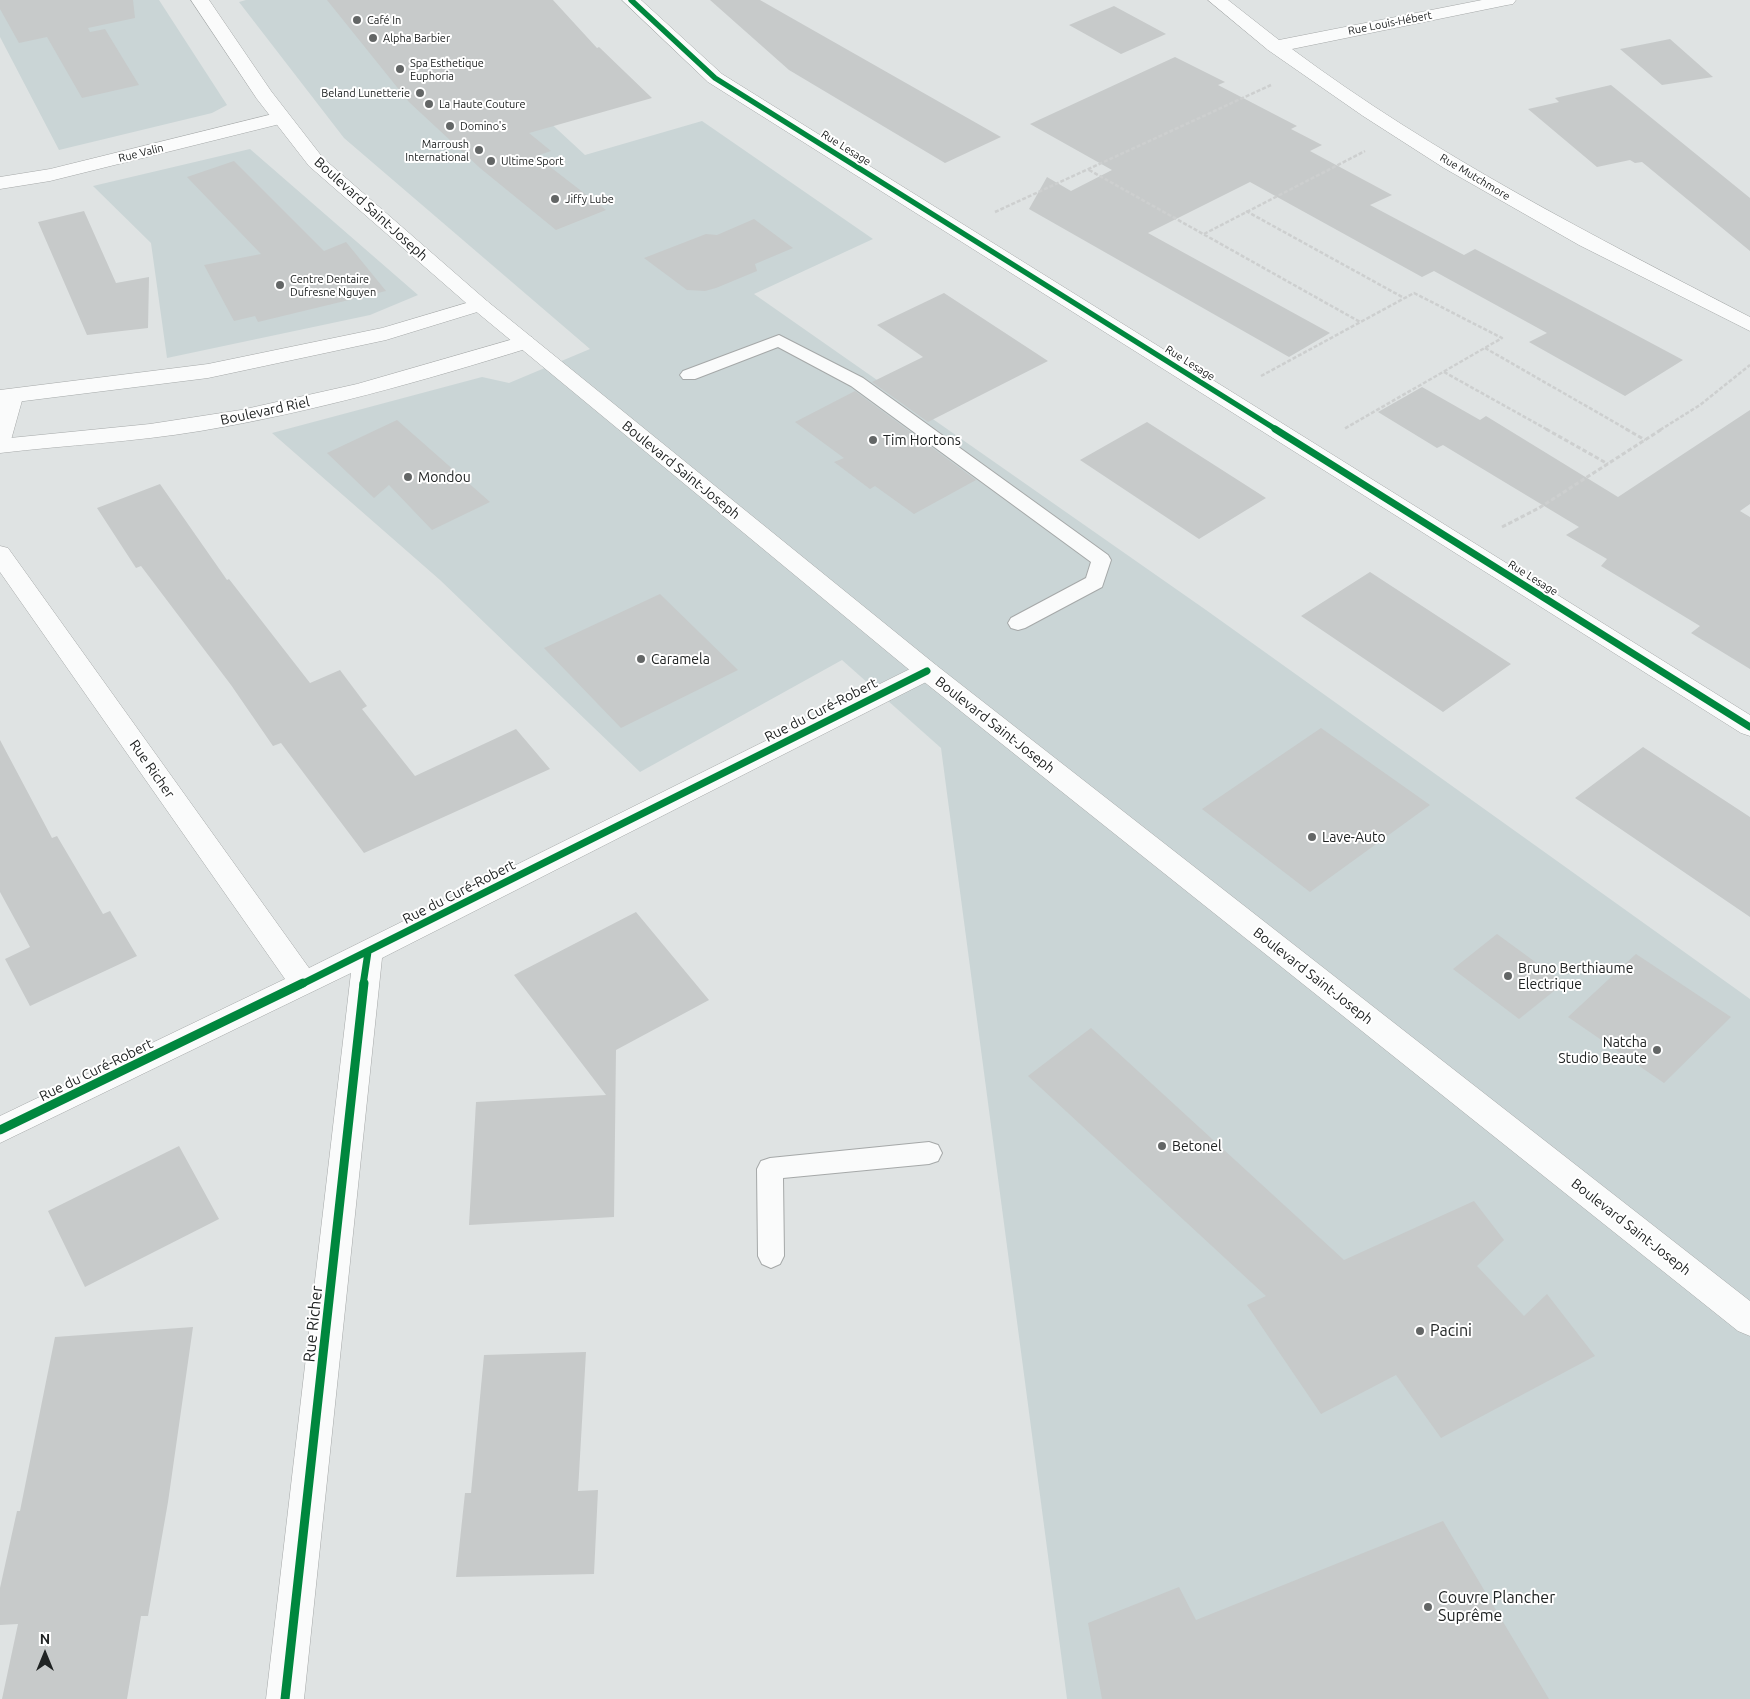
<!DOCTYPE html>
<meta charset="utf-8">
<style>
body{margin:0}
#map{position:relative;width:1750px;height:1699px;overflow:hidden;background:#dfe3e3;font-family:Ubuntu,sans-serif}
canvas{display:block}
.north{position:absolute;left:20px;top:1629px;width:50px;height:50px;-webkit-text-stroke:4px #fff;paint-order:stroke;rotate:0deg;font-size:14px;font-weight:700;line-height:20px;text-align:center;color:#202323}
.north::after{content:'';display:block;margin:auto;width:18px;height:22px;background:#202323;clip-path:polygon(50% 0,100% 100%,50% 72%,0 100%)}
</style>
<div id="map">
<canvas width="1750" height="1699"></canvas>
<div class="north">N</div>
</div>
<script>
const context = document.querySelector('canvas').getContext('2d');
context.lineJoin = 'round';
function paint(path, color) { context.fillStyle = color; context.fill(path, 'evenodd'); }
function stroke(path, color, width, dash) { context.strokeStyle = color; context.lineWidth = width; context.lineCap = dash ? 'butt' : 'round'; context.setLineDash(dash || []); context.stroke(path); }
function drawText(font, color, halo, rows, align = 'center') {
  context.font = font + ' Ubuntu,sans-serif'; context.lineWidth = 4; context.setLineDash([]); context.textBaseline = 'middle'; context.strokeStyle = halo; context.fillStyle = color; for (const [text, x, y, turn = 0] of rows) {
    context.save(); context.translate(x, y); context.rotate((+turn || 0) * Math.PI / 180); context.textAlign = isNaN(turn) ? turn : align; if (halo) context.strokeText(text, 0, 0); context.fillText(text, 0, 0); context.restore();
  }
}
const built = new Path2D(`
 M0 0H159L227 105 212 113 59 150 0 37Z
 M246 0H430L478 56 585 155 702 121 873 239 754 294 1206 610 1750 999V1699H1067L941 748 842 660 640 772 440 580 272 433 482 377 509 383 590 349 344 138 239 2Z
 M250 149 418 295 370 315 167 358 151 243 93 186Z`);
const building = new Path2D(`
 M0 0H133L135 18 88 28 90 32 105 29 139 85 82 98 47 37 19 43 0 9Z
 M327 0H553L597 48 599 47 652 98 529 133 551 151 536 156 606 210 556 230 480 168 409 102Z
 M710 0H760L1001 137 945 163 789 70Z
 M1114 6 1166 34 1121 54 1069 25Z
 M1670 39 1713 77 1662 85 1620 49Z
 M1175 57 1225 82 1218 85 1297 126 1291 129 1322 145 1310 151 1392 195 1370 205 1464 255 1475 249 1683 360 1625 396 1529 342 1547 333 1434 271 1422 277 1250 182 1148 233 1330 333 1289 357 1029 209 1047 177 1071 191 1112 170 1030 124Z
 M1611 85 1750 198V251L1642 162 1635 163 1630 160 1597 167 1528 109 1559 102 1555 98Z
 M234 161 324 251 346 242 386 291 258 322 255 316 234 321 204 265 261 254 187 177Z
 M84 211 116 283 149 277 148 328 87 335 38 222Z
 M754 219 793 248 755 264 757 271 716 288 705 291 687 290 644 258 706 234 717 235Z
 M944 293 1048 361 928 422 872 382 923 357 877 325Z
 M1422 387 1480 420 1486 416 1618 497 1750 410V504L1740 511 1750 517V669L1691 633 1700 626 1601 566 1607 559 1566 535 1579 527 1443 445 1437 448 1378 412Z
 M855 391 976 480 914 514 875 486 870 489 834 462 844 458 795 422Z
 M397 420 490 502 432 530 389 485 374 498 327 453Z
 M1147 422 1266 498 1199 539 1080 460Z
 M160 484 227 580 229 579 310 683 340 670 367 706 362 709 415 776 516 729 550 769 364 853 281 743 273 746 231 685 141 566 136 568 97 508Z
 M1370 572 1511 664 1443 712 1301 616Z
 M660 594 738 670 621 728 544 648Z
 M1321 728 1430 805 1310 892 1202 809Z
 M0 740 52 838 57 836 103 914 110 911 137 956 30 1006 5 959 30 947 0 892Z
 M1643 747 1750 817V917L1575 798Z
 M636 912 709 1000 616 1050 614 1217 469 1225 476 1102 606 1095 514 975Z
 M1497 934 1564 983 1519 1019 1453 969Z
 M1636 954 1731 1017 1664 1083 1568 1017Z
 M1091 1028 1344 1260 1474 1201 1504 1240 1477 1266 1524 1316 1547 1294 1595 1356 1441 1438 1396 1375 1321 1414 1247 1305 1266 1296 1028 1076Z
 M179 1146 219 1219 85 1287 48 1211Z
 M193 1327 168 1502 148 1616H141L127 1699H2L18 1624 0 1625V1588L17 1511H20L55 1337Z
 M586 1352 578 1491 598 1490 594 1574 456 1577 465 1493H471L484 1355Z
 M1443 1521 1549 1699H1102L1088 1623 1179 1587 1196 1620Z`);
const pathFar1 = new Path2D(`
 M1089 170 1360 322
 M1246 211 1404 298
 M995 212 1271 85
 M1204 234 1365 151
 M1485 348 1628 430
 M1444 372 1548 430
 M1261 376 1414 293 1502 338 1344 429
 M1660 430 1700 405 1750 365`);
const path = new Path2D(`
 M1546 429 1608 464
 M1626 429 1645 440
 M1502 527 1539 508 1662 429`);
const service = new Path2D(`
 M779 335 863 378 1108 555 1111 560 1102 587 1025 628 1018 630 1011 628 1008 623 1011 618 1086 578 1091 562 851 386 778 347 695 379H683L680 375 683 371Z
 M929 1142 938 1145 942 1153 938 1161 929 1164 783 1178 784 1256 780 1264 771 1268 762 1264 758 1256 757 1169 761 1161 770 1158Z`);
const minor = new Path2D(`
 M622 0H641L722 74 1750 715V736L1741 733 708 82Z
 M1208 0H1228L1279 40 1482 0H1516L1513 4 1507 5 1292 49C1434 155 1592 235 1750 317V331L1579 245 1444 168 1363 116 1268 50Z
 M281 112 288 114 290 118 288 122 50 181 0 189V177L50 169Z
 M12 390 20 392 23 397 11 440 8 445 0 447V400L4 392Z
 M0 546 8 548 309 968 918 665 927 662 936 665 940 671 936 677 382 958 304 1699H266L351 973 0 1143V1116L285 979 0 572Z`);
const tertiary = new Path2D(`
 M480 299 487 301 491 305 487 309 386 340 208 378 0 404V390L208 364 382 328Z
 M524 336 532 337 535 342 532 347C423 381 313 412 200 431 134 442 67 445 0 453V439L150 424 241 410 357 384Z`);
const secondary = new Path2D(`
 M191 0H209L271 91 323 158 487 301 936 665 1750 1301V1336L1738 1331 918 677 473 309 309 166 257 99Z`);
const cyclewayFar2 = new Path2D(`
 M631 0 715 78 1277 430`);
const cyclewayFar1 = new Path2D(`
 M1275 429 1750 727
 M300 985 927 671
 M363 985 368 952`);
const cycleway = new Path2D(`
 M0 1130 303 983
 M285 1699 364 983`);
const markers = [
 [357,20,5,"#636666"],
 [373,38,5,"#636666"],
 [400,69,5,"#636666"],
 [420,93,5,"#636666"],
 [429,104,5,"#636666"],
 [450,126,5,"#636666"],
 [479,150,5,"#636666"],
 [491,161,5,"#636666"],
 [555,199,5,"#636666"],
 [280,285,5,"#636666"],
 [873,440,5,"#636666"],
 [408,477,5,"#636666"],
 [641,659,5,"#636666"],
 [1312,837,5,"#636666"],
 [1508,976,5,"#636666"],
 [1657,1050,5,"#636666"],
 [1162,1146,5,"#636666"],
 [1420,1331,5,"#636666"],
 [1428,1607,5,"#636666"]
];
const farPoinames = [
 ["Café In",367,20],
 ["Alpha Barbier",383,38],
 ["Spa Esthetique",410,63],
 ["Euphoria",410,76],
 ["Beland Lunetterie",410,93,"right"],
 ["La Haute Couture",439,104],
 ["Domino's",460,126],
 ["Marroush",469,144,"right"],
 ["International",469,157,"right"],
 ["Ultime Sport",501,161],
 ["Jiffy Lube",565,199],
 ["Centre Dentaire",290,279],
 ["Dufresne Nguyen",290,292]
];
const farStreetnames = [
 ["Rue Louis-Hébert",1390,23,-11],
 ["Rue Lesage",846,148,32],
 ["Rue Valin",141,153,-14],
 ["Rue Mutchmore",1475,177,31],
 ["Rue Lesage",1190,363,32],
 ["Rue Lesage",1533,578,32]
];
const streetNames = [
 ["Boulevard Saint-Joseph",371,209,42],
 ["Boulevard Riel",265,411,-12],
 ["Boulevard Saint-Joseph",681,470,39],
 ["Rue du Curé-Robert",821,710,-27],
 ["Boulevard Saint-Joseph",995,725,38],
 ["Rue Richer",152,769,55],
 ["Rue du Curé-Robert",459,892,-27],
 ["Boulevard Saint-Joseph",1313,976,38],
 ["Rue du Curé-Robert",96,1070,-26],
 ["Boulevard Saint-Joseph",1631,1227,38]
];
const poiNames = [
 ["Tim Hortons",883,440],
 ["Mondou",418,477],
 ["Caramela",651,659],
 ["Lave-Auto",1322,837],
 ["Bruno Berthiaume",1518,968],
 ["Electrique",1518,984],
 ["Natcha",1647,1042,"right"],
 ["Studio Beaute",1647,1058,"right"],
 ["Betonel",1172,1146]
];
const nearStreetnames = [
 ["Rue Richer",313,1324,-84]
];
const nearPoinames = [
 ["Pacini",1430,1331],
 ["Couvre Plancher",1438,1598],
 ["Suprême",1438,1616]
];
paint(built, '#cad5d6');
paint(building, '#c7caca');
stroke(service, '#a5a8a8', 2);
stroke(minor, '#a5a8a8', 1);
stroke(tertiary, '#a5a8a8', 1);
stroke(secondary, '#a5a8a8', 1);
stroke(pathFar1, '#cdcfcf', 2.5, [4, 2]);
stroke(path, '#cdcfcf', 3, [4.5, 2.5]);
paint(service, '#fafbfb');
paint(minor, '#fafbfb');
paint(tertiary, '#fafbfb');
paint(secondary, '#fafbfb');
stroke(cyclewayFar2, '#00873e', 5.5);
stroke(cyclewayFar1, '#00873e', 7);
stroke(cycleway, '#00873e', 9);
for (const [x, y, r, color] of markers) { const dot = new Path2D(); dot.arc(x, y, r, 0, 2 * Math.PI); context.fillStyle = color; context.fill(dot); stroke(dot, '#fff', 2); }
drawText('11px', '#202323', '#fff', farPoinames, 'left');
drawText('11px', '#202323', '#fff', farStreetnames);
drawText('14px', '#202323', '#fff', streetNames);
drawText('14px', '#202323', '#fff', poiNames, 'left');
drawText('16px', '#202323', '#fff', nearStreetnames);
drawText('16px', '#202323', '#fff', nearPoinames, 'left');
</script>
